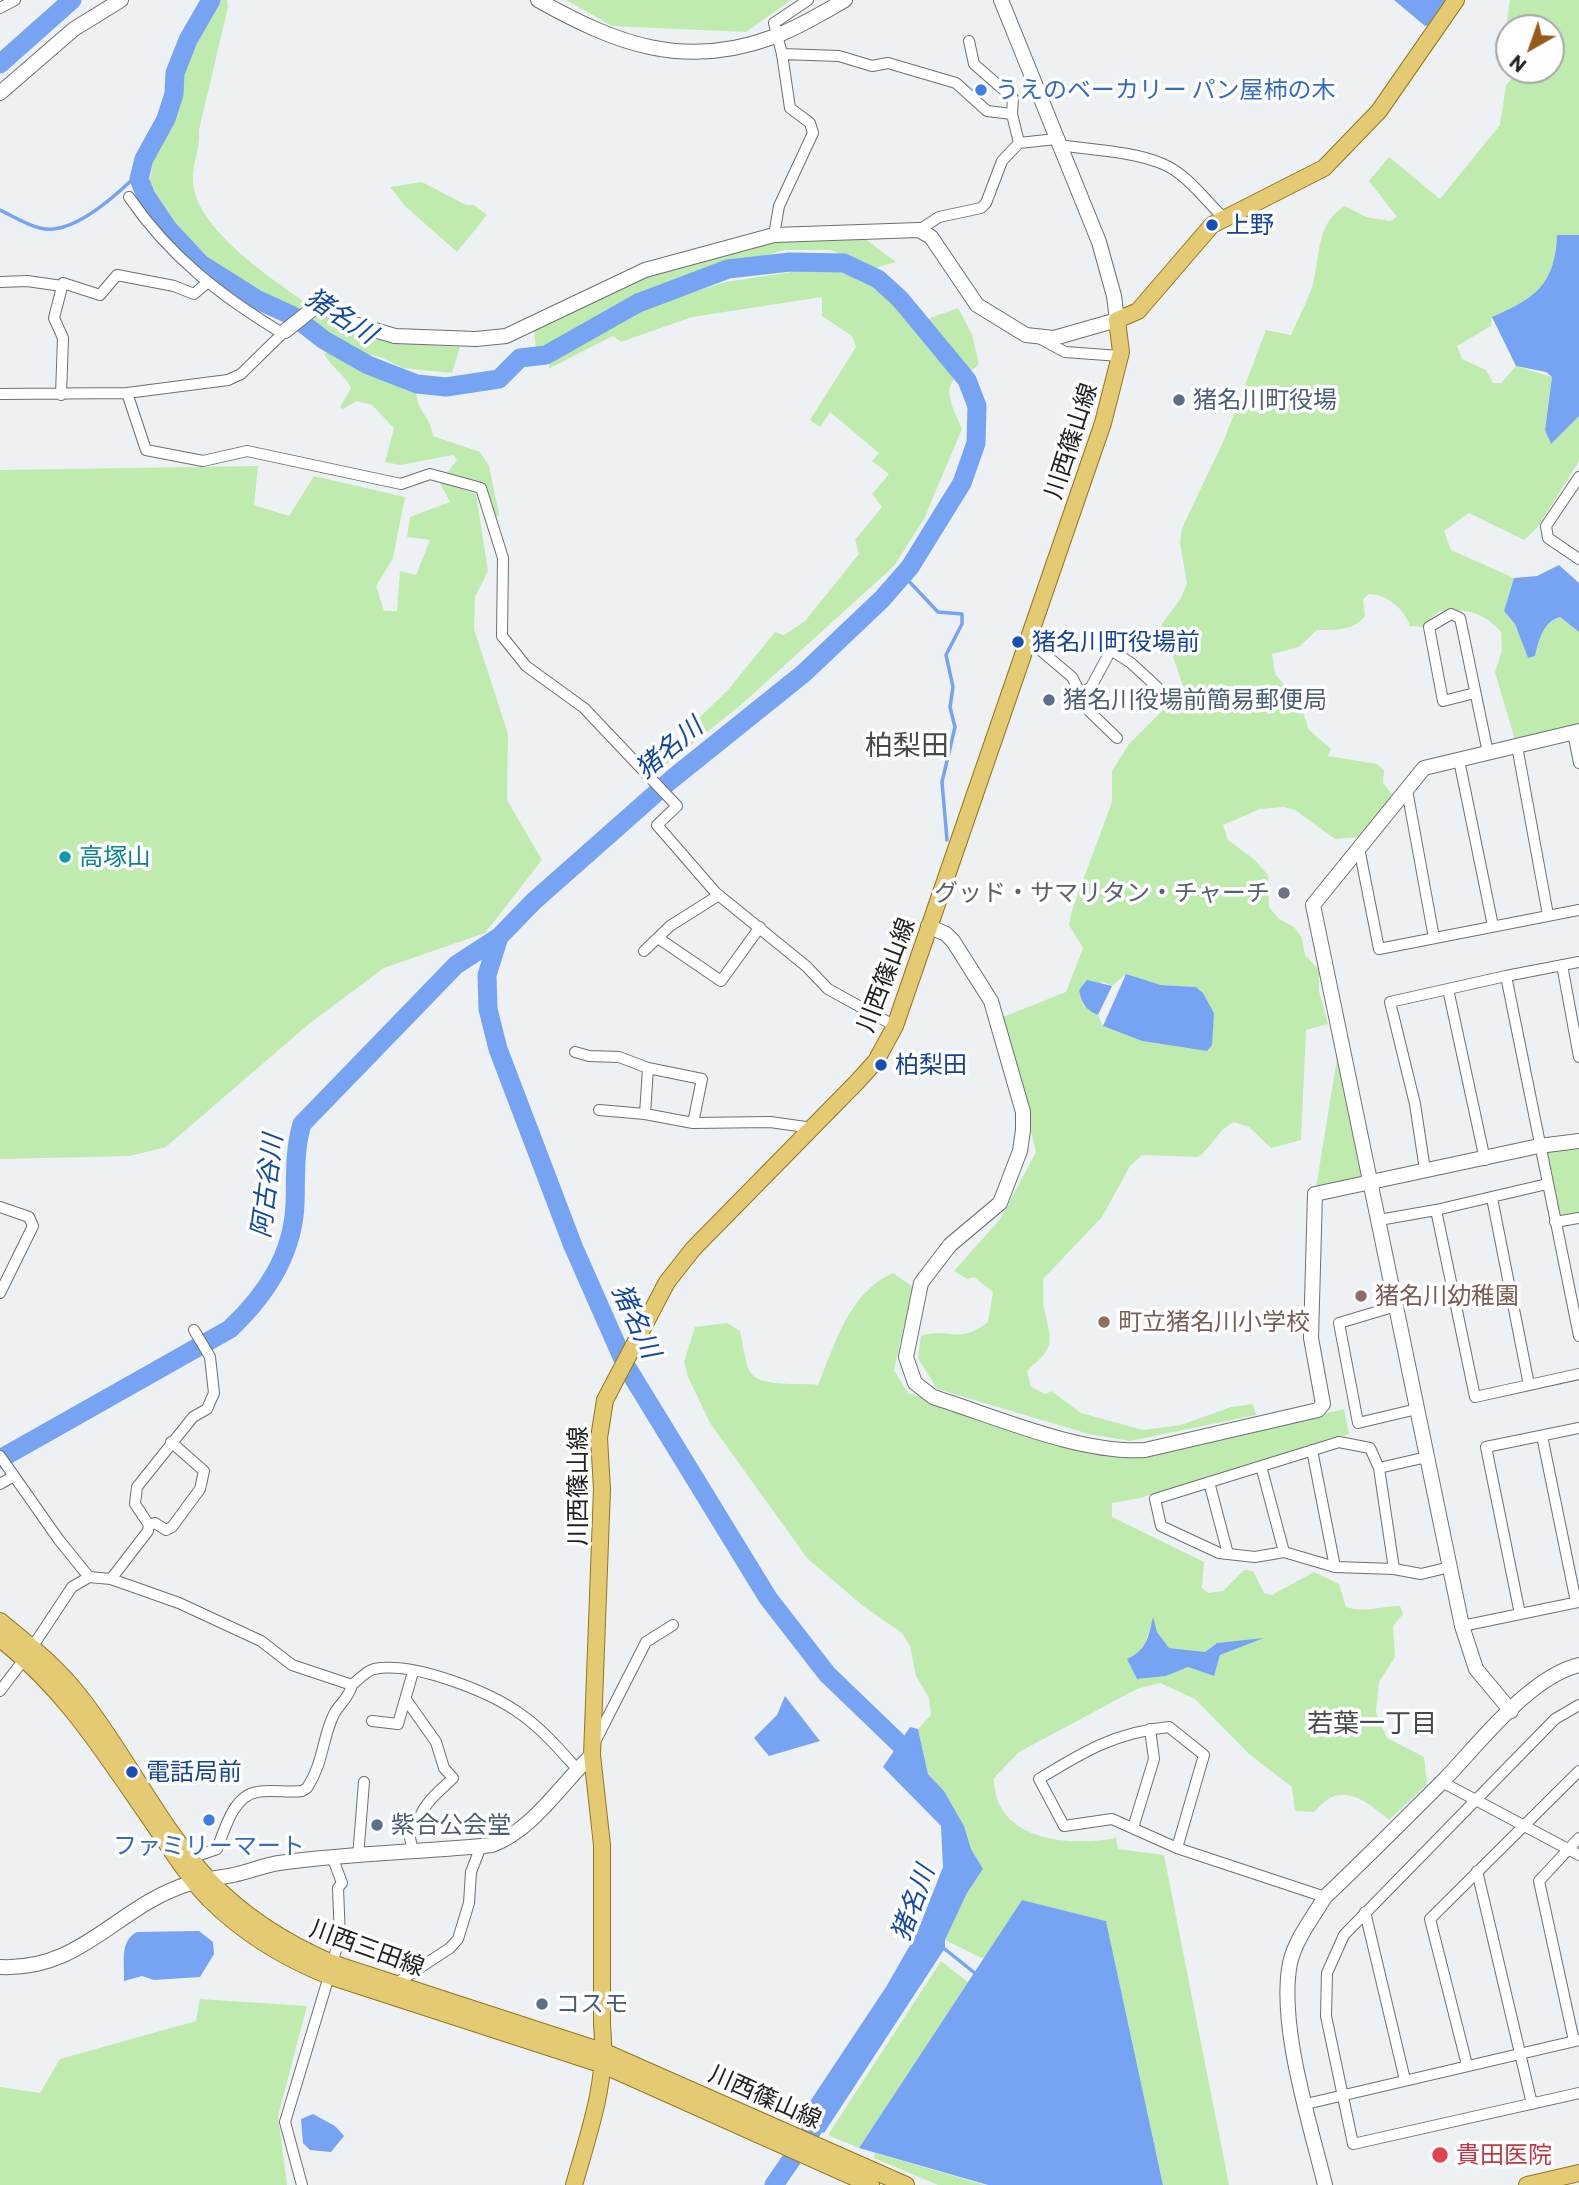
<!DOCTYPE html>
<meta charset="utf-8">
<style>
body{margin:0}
#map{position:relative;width:1579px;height:2185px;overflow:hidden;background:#eef1f4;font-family:Commissioner,sans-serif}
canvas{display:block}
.north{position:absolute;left:1495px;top:14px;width:70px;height:70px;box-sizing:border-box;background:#fefeff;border:2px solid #a6a6a7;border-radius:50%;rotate:220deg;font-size:19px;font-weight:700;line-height:28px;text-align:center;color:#212223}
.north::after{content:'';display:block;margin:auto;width:24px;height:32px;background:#965b1b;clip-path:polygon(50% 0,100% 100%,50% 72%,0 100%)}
</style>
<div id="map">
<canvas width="1579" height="2185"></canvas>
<div class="north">N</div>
</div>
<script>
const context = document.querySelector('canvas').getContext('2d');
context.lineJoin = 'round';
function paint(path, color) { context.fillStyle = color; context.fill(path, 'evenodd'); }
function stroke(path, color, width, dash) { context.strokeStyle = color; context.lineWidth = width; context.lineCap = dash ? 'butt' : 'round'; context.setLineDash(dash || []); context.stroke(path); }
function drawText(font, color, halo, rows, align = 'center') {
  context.font = font + ' Commissioner,"Noto Sans JP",sans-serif'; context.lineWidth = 7; context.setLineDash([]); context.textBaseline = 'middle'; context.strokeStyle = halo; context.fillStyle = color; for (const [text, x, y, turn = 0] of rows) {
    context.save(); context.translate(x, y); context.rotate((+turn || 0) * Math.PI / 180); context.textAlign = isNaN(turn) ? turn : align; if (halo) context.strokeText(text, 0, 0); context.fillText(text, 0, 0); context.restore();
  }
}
const green = new Path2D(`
 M216 0H227L228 7 199 130C201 149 191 164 193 183 197 230 273 280 308 304L298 312 227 275 182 232 149 183 154 159 174 116 183 73 202 24Z
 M566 0H791L746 32 612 26Z
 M1510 0H1579V235H1557C1555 285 1535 298 1492 317L1491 326 1457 346 1462 359 1486 370 1493 383H1501L1516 366 1552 377 1545 430 1551 444 1579 416V461L1538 527 1524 540 1469 513 1444 531 1451 550 1514 578 1504 611 1515 624 1528 658 1535 656C1539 640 1543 623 1560 617L1579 632V727L1515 740 1495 672 1502 651 1501 632C1484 612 1464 607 1438 612L1423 627 1410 626C1405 610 1387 594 1369 594L1363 599 1365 616C1354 631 1335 630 1317 630L1299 647 1272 654 1275 674 1300 703 1309 730 1331 749 1328 756 1377 764 1384 770 1383 783 1396 799 1362 837 1335 839 1295 810 1284 807 1260 809 1223 825 1228 840 1255 860 1268 875 1269 907 1279 919 1294 927 1302 938 1305 955 1319 970V991L1328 1024 1306 1030 1301 1140 1271 1148 1249 1127 1234 1122C1216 1131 1213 1147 1198 1157L1142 1155 1130 1166 1102 1217 1043 1279C1044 1290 1042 1303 1045 1313 1053 1347 1053 1347 1027 1371L1031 1387 1046 1394 1051 1391 1081 1413 1143 1430 1181 1425 1231 1407 1253 1404 1256 1415 1130 1441 1089 1434 937 1389 918 1358 921 1336C948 1326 957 1346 988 1322L993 1292 974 1277 967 1279 954 1271 1001 1218 1036 1152 1003 1017 1066 992 1083 948 1069 925 1072 910 1112 802V771L1129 744 1184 689 1162 624 1181 598 1187 583 1180 543 1182 528 1224 440 1266 330 1291 335C1298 318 1310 298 1314 279 1320 253 1317 222 1345 206L1366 217 1390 221 1397 217 1369 181 1389 157 1440 199 1500 125 1506 85 1519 70H1551V28L1509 30 1506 28ZM1126 974 1161 985 1196 987 1203 993 1214 1013 1207 1051 1142 1041 1103 1026 1098 1015 1083 1005 1079 989 1104 982 1112 986Z
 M422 182 466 205H474L487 215 457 252 405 206 390 187Z
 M864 238 896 262 872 269 831 250H783L756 260 715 266 627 300 536 350 534 329 637 277 782 240Z
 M832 266 878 283 916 323 958 308 972 334 979 364C974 370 967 372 959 376 939 387 956 414 962 429L924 519 894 566 742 704 662 768 660 762 678 738 727 691 775 632 784 635 805 621 859 554 855 540 882 507 872 494 889 474 872 461 879 453 830 412 820 427 810 420 856 347 852 336 822 316V297L692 317 621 342 613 336 548 369 551 361 576 345 638 310 725 282Z
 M320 311 355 333 400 343 460 347 452 373 403 368 380 357 353 352 315 326 314 319Z
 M324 353C346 353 362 376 379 377 393 378 402 381 416 387 416 414 430 413 433 436L480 452 489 466 499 514 496 518H492L483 485 447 473 457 460 453 455 400 465 385 462 394 428 372 405 357 401 343 409 340 407 351 388C344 373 330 367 324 353Z
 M258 466 254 505 289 516 314 476 405 497 393 558 376 586 384 611H397L400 571 416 575 430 540 407 537 410 517 450 502 439 481 476 494 488 571 475 597 474 629 508 734 507 800 542 860 485 933 384 968 310 1023 166 1147 130 1156 0 1159V470Z
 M1341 1034 1371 1182 1315 1194Z
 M1579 1141V1218L1555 1222 1539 1146Z
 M893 1273 913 1287 894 1370 908 1393 1109 1457 1149 1456 1344 1409 1349 1434 1140 1498 1112 1503V1517L1204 1562 1202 1588 1208 1593 1223 1591 1244 1570 1253 1571 1264 1593 1272 1595 1314 1572 1339 1584 1346 1607C1365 1613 1381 1606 1400 1606L1403 1614 1393 1626 1395 1657 1379 1682 1376 1712 1387 1738 1424 1757 1427 1784 1389 1820C1375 1808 1352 1788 1332 1797 1326 1799 1319 1807 1314 1812L1295 1811 1292 1787 1249 1754 1195 1699 1160 1683 1137 1689 1019 1752 994 1778C994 1841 1069 1847 1116 1838L1118 1849 1164 1855 1229 2185H1163L1106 1921 1022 1900 984 1959 945 1940 967 1893 983 1869 971 1849 964 1826 944 1791 928 1774 918 1729 931 1715 929 1698 916 1676 910 1646 902 1633 863 1606 807 1558 710 1423 688 1377 684 1362 695 1327 727 1323 740 1331C743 1343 744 1358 749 1370 757 1389 802 1382 818 1385 835 1344 849 1292 893 1273ZM1153 1619 1157 1632 1168 1648 1205 1652 1217 1643 1261 1639 1220 1655 1214 1676 1188 1667 1166 1676 1137 1679 1135 1675Z
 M941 1961 968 1982 859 2148 828 2135Z
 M200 1999 307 2006 278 2116 287 2185H0V2087L40 2093 60 2059 196 2021Z
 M875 2153 985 2185H938L874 2158Z`);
const water = new Path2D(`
 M1394 0H1447L1429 25 1425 26Z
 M1557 235H1579V416L1551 444 1545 430 1552 377 1546 372 1516 366 1492 317C1535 298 1555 285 1557 235Z
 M1559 565 1579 583V632L1560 617C1543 622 1539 640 1535 656L1528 658 1515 624 1504 611 1514 578 1537 576Z
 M1126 974 1161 985 1196 987 1203 993 1214 1013 1212 1045 1207 1051 1142 1041 1103 1026Z
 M1087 980 1112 986 1098 1015C1085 1009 1082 1004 1079 990Z
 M1153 1617 1157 1632 1169 1648 1205 1652 1217 1643 1264 1638 1220 1655 1214 1676 1188 1667 1166 1676 1137 1679 1127 1659C1147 1650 1148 1638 1153 1617Z
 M785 1696 820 1741 769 1756 754 1738 777 1715Z
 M910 1727 918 1729 928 1774 944 1791 964 1826 971 1849 983 1869 967 1893 945 1940V1948L824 2133 797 2121 886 1987 917 1933 943 1867 941 1826 883 1767Z
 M1022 1900 1106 1921 1163 2185H988L859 2148Z
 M199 1931 213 1942 214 1954 200 1977 154 1980 142 1976 124 1981C125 1963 119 1941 137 1932Z
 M313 2114 335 2126 344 2136 331 2152 310 2150 303 2143 301 2119Z`);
const stream = new Path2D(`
 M0 210C13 216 26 225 40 228 72 237 120 192 141 171
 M903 575 938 612 962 614V624L946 655 953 687 950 707 955 727 942 782 947 840
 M941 1946 976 1974`);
const river = new Path2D(`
 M211 0 188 40 175 73 174 94 166 119 144 159 139 179 146 196 169 230 201 264 258 300 293 316 324 340 368 365 417 384 446 387 499 379 520 358 546 355 638 303 728 269 790 262 844 263 878 279 900 299 967 380 977 406 976 443 962 483 910 567 882 599 804 673 672 779 534 901 499 937 487 975 488 1009 498 1049 573 1246 626 1366 768 1598 827 1674 908 1752 914 1763
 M0 64 72 0
 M0 1459 230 1329C266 1295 293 1255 295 1204 296 1176 294 1151 302 1124L456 965 499 937
 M774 2185 827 2108`);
const street = new Path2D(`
 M0 8 15 0
 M969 41 974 64 1013 98 1012 114 1019 143
 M782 54 839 56 872 66 888 63 956 83 987 111 1012 114
 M1059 145C1092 150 1132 151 1163 164 1187 174 1205 200 1224 218
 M129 197C170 257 221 296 282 333
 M919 230 939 217 981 208 986 203 1002 161 1019 143 1056 139
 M774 235 779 206 813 133 810 123 790 108 782 54 774 23 808 0
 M0 282 27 281 62 286
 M1041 339 1065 352 1120 356
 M127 393 146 450 203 461 247 451 401 484 430 474 481 488 503 558 502 636 526 666 584 708 677 806 657 825 716 893 806 966 828 989 895 1026
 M0 394 127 393 228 380 241 374 285 331
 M61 395 63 338 54 318 63 283 100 295 117 275 174 286 194 294 208 282
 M1579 477 1546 526 1548 538 1579 559
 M1027 639 1072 677 1090 712 1117 738
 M1082 693 1091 687 1111 650 1131 663 1157 687
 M1475 693 1443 701 1429 627 1451 614 1460 618 1488 753
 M1573 732 1579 763
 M1517 746 1548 915
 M1459 760 1493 926
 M1407 790 1434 938
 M1359 848 1379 949 1579 910
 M658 938 721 981 760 927
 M644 951 670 926 719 895
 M1562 965 1579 1057
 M1506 976 1579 962
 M1448 989 1485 1160
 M575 1052 589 1056 619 1057 648 1068 702 1079 693 1123
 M599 1110 645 1114 693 1123 770 1122 813 1128
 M645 1114 648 1068
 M1425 1170 1415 1104 1390 1002 1506 976 1579 1336
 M1492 1198 1529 1385
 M0 1207 29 1217 33 1226 0 1293
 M1436 1210 1547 1184
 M1379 1220 1436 1210 1475 1397 1579 1374
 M1555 1222 1579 1218
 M1396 1306 1339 1323 1358 1423 1417 1409
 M1542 1436 1576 1602
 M1312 1450 1335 1567
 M0 1456 59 1540 89 1577
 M1427 1457 1379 1468 1370 1448 1339 1442 1155 1499 1161 1526 1219 1553 1255 1557 1284 1552 1335 1567 1394 1569 1421 1574 1450 1567
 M1261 1466 1284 1552
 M1379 1468 1394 1569
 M1209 1482 1228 1554
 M0 1484 14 1476
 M149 1525 155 1523 166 1530 172 1527 200 1489 204 1471 171 1442
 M111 1579 148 1531 149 1525 135 1504 137 1487 193 1417 207 1409 214 1393 210 1357 194 1330
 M1520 1614 1486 1447 1579 1428
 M1462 1626 1579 1602
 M0 1691 25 1658 72 1587 89 1577 111 1579 179 1603 261 1641 292 1665 352 1685C358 1680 366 1671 374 1669 413 1661 491 1692 522 1715 543 1730 560 1750 577 1769
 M407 1701 436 1742 444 1768 453 1778C441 1790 418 1807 419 1825L409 1833 413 1852
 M1579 1705 1555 1719 1344 1935 1327 1973 1326 2016 1353 2144 1579 2093
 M372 1721 398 1724 413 1672
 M595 1742 646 1642 673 1625
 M1442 1782 1579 1855
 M1133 1828 1154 1759 1150 1729
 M1177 1848 1204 1755 1169 1727C1116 1732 1083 1752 1039 1779L1064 1826 1112 1819 1177 1848 1325 1897
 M358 1857 364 1782
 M191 1858 217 1849C225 1829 233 1796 257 1792 271 1789 287 1793 302 1791L307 1788C324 1762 322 1738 334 1714 340 1703 349 1698 352 1685
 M1477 1871 1532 2104
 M1365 1912 1405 2080
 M332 1963 340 1938 338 1888 342 1883 333 1859
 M395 1984 450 1948 458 1939 469 1903 471 1872 481 1846
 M1574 2041 1539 1881 1579 1838
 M1467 2065 1430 1919 1579 1771
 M1306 2104 1579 2040
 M302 2185 285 2122 329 1976`);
const secondary = new Path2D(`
 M538 0C616 44 684 70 773 37 798 28 822 13 845 0
 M0 93 74 29 121 0
 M285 331 319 304 354 324 395 336 476 339 506 336 645 270 774 235 919 230 931 237 977 305 1026 335 1054 338 1117 320 1114 296 1099 242 1001 0
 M928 926 946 934 953 941 991 1001 1023 1112V1130L1020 1151 1000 1203 950 1245 921 1283 906 1357 915 1383 933 1397C997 1417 1080 1454 1145 1450L1318 1410 1323 1404 1311 1338 1315 1194 1539 1146 1579 1141
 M1511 1711 1476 1669 1462 1626 1313 905 1424 768 1579 731
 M0 1967C83 1971 117 1905 191 1883 204 1879 219 1878 233 1875 249 1872 264 1865 279 1863 350 1853 422 1852 492 1845 534 1829 560 1785 592 1755
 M1325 2185C1310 2123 1278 2025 1290 1963 1295 1940 1313 1917 1325 1897 1365 1859 1404 1820 1443 1781 1478 1745 1529 1677 1579 1665`);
const primary = new Path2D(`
 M0 1621C27 1643 56 1666 78 1694 124 1751 160 1828 210 1881 245 1918 286 1943 332 1963L605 2052 906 2185
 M0 1639C66 1689 108 1759 155 1826 172 1851 188 1877 209 1899 244 1934 284 1958 329 1976L603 2065 871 2185
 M574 2185C589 2132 608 2081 602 2025V1845L592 1755 602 1489 599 1438 605 1400 667 1282 693 1249 857 1082 876 1061 895 1026 1103 423 1121 352 1117 320 1138 311 1212 225 1324 168 1379 111 1456 0
 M1527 2185 1579 2173`);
const markers = [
 [981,90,7,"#3f7fe0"],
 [1212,225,7,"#1a4fb4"],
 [1179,400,7,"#5c6f8a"],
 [1018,642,7,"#1a4fb4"],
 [1049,700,7,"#5c6f8a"],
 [65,857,7,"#0f9aa8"],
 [1284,893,7,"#6b7280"],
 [881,1065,7,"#1a4fb4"],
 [1361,1296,7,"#8d6e63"],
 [1104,1322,7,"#8d6e63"],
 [132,1772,7,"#1a4fb4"],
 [209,1820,7,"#3f7fe0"],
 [377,1825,7,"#5c6f8a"],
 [542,2004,7,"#5c6f8a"],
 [1440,2155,9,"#e0444e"]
];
const shopNames = [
 ["うえのベーカリー パン屋柿の木",995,90],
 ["ファミリーマート",209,1846,"center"]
];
const transitNames = [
 ["上野",1226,225],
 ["猪名川町役場前",1032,642],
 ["柏梨田",895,1065],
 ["電話局前",146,1772]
];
const serviceNames = [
 ["猪名川町役場",1193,400],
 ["猪名川役場前簡易郵便局",1063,700],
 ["紫合公会堂",391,1825],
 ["コスモ",556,2004]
];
const streetNames = [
 ["川西篠山線",1071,441,-72],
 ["川西篠山線",886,975,-69],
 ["川西篠山線",578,1486,-90],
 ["川西三田線",367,1948,20],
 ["川西篠山線",765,2097,24]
];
const cultureNames = [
 ["高塚山",79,857]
];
const worshipNames = [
 ["グッド・サマリタン・チャーチ",1270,893]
];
const educationNames = [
 ["猪名川幼稚園",1375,1296],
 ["町立猪名川小学校",1118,1322]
];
const healthNames = [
 ["貴田医院",1456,2155]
];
const waterNames = [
 ["猪名川",341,316,33],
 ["猪名川",669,748,-40],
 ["阿古谷川",267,1186,-83],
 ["猪名川",636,1321,65],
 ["猪名川",913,1903,-70]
];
const neighbourhoodNames = [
 ["若葉一丁目",1372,1723]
];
const quarterNames = [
 ["柏梨田",907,746]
];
paint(green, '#bfebaf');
paint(water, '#76a4f3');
stroke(stream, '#76a4f3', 3.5);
stroke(river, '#76a4f3', 19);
stroke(street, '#6d7072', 12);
stroke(secondary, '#6d7072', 16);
stroke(primary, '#93781b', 18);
stroke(street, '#fff', 10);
stroke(secondary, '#fff', 14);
stroke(primary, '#e3ca73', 16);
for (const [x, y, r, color] of markers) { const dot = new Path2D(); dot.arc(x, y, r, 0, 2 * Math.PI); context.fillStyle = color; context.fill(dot); stroke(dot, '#fefeff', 2.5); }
drawText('24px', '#366cbe', '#fefeff', shopNames, 'left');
drawText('24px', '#164399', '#fefeff', transitNames, 'left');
drawText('24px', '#4e5e75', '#fefeff', serviceNames, 'left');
drawText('24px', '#212223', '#fefeff', streetNames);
drawText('24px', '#0d838f', '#fefeff', cultureNames, 'left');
drawText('24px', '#5b616d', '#fefeff', worshipNames, 'right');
drawText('24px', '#785e54', '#fefeff', educationNames, 'left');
drawText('24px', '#be3a42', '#fefeff', healthNames, 'left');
drawText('italic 26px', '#1248a1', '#fefeff', waterNames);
drawText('26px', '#46494b', '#fefeff', neighbourhoodNames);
drawText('28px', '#46494b', '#fefeff', quarterNames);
</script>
